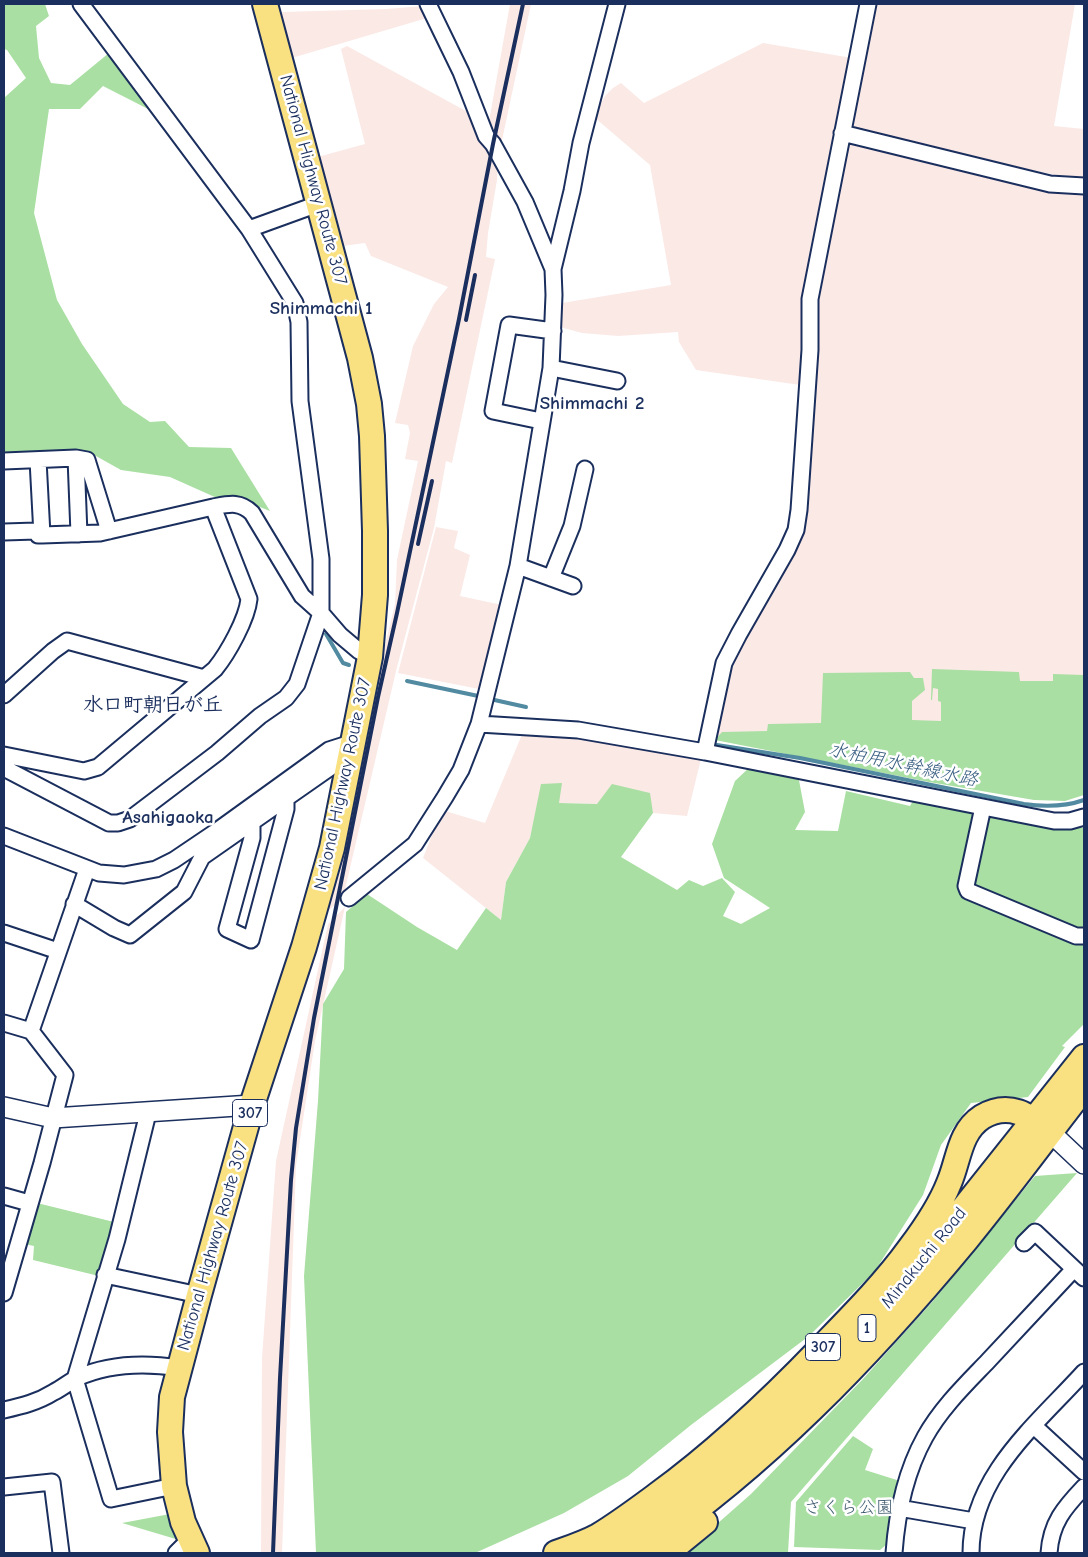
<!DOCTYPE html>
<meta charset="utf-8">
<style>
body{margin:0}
#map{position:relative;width:1088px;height:1557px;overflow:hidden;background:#fff;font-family:"Comic Neue",sans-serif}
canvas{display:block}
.frame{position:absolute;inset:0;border:5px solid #1b2f5e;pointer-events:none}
</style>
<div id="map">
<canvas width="1088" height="1557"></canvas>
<div class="frame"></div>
</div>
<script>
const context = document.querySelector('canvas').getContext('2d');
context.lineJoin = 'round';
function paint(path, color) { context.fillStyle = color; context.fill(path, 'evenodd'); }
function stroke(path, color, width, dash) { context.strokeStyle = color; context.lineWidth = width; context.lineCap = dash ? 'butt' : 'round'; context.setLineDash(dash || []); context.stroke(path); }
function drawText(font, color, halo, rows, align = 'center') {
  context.font = font + ' "Comic Neue","Klee One",sans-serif'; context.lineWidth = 5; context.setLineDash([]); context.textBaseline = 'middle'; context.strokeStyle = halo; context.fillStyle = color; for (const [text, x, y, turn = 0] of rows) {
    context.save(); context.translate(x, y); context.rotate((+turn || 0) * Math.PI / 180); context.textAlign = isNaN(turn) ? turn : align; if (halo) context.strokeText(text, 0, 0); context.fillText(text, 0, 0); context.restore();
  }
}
const built = new Path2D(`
 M510 4H531L498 159 497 180 488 233 486 257 495 259 452 463 446 461 434 528 397 667 343 898 328 911 345 836 371 703 395 604 397 560 418 461 405 459 410 433 408 425 395 423 413 346 434 304 448 287 371 256 365 243 335 247 314 158 365 144 341 49 347 46 475 116 486 138Z
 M876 4H1075L1054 126 1084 129V178L1051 174 991 162 856 129 851 123Z
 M423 6 427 18 285 60 278 20 282 12 386 9Z
 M763 43 852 58 805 296 800 385 696 370 679 342 678 332 618 336 582 333 560 327 562 303 671 285 650 165 594 117 605 96 613 88 621 83 644 103Z
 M846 143 951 168 954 165 1084 191V793L1004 794 717 736 730 664 804 516 813 417 817 282Z
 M436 527 458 531 454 548 470 555 460 596 502 605 484 690 398 673Z
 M523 732 576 736 702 755 687 816 653 813 649 793 598 804 558 803 542 784 530 838 506 882 501 920 423 858 442 810 485 823Z
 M345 907 315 1041 296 1166 282 1553H261L262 1358 276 1161 328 924Z`);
const green = new Path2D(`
 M4 4H45L49 16 36 26 39 58 51 83 70 85 109 53 154 112 103 86 80 109H49L34 213 57 300 82 344 123 404 150 422 165 421 189 447 231 448 270 511 242 500 217 498 170 477 121 470 87 451 4 454V98L26 78 7 50 4 49Z
 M932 669 1019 672 1020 681H1053V674L1084 675V795L1065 801 1034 800 929 782 715 740 722 732 767 731 768 724 821 723 823 673 910 672 914 678H923L925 690 912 701V720L941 721V702L938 701V689L933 688 932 700H931Z
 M752 765 798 775 805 812 795 830 838 831 846 791 910 806 915 797 980 810 964 887 1084 941V1024L1062 1046 1065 1047 1028 1097 971 1103 941 1145 923 1195 875 1271 809 1336 691 1425 628 1476 564 1513 475 1553H316L304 1276 318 1101 323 1004 344 969 346 912 367 894 417 927 457 950 486 908 501 920 506 882 530 838 541 784 562 783 559 803 597 804 612 784 650 793 653 813 621 857 677 890 689 880 703 886 722 878 735 892 723 916 741 924 770 908 724 878 712 844 735 781Z
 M985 811 1063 826 1084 828V934L969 891Z
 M1077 1173 791 1502 788 1553H684L751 1494 864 1378 933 1301 1035 1176Z
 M37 1203 114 1222 99 1276 33 1260 34 1246 24 1244Z
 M853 1436 873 1449 865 1470 900 1481 893 1504 886 1545 880 1550 794 1547 796 1502Z
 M170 1514 179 1540 122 1523Z`);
const stream = new Path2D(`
 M326 634 343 663 349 665
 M407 681 483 697
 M490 699 526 707
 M717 745 800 758 1024 804C1044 807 1064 807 1084 800`);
const minor = new Path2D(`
 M428 4 461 72 486 136 493 144 525 202 553 269
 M842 133 1050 184 1084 186
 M249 229 318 204
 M551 368 617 381
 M541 421 493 411 509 325 553 331
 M76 458 79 534
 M38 460 42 535
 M4 461 76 458 87 460 109 531
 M4 532 36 531 38 535H42L100 533 213 507C229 504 240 501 252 513L302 596 321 613 340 635 359 651 370 657
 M518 566 573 586
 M551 578 572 526 585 469
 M4 695 53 651 67 641 204 678
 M479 724 578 730 705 752 1054 821H1070L1084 817
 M705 752 724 663 739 634 787 550 796 530 799 510 810 350V299L868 4
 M4 755 84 771 98 767 215 669C228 653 247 619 249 599L213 507
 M4 768 109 823H118L130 819 217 753 260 716 286 698 297 684 321 613V559L300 401 299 322 295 303 249 229 81 4
 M983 807 966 886 968 891 1076 936H1084
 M252 823V838L227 929 251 940 286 809V798
 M4 836 99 873 124 875 156 869 174 860 214 833 329 750 354 742
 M349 898 415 844 445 797 461 770 479 724 518 566 551 368 554 295 553 269 572 191 581 143 617 4
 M74 904 114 928 130 935 184 892 202 857 338 762 350 747
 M4 933 58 951
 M4 1023 31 1031 65 1075 42 1163 4 1293
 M31 1031 87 869
 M148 1113 117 1239 75 1379 111 1499 174 1486
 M4 1196 29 1203
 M1024 1243 1035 1232 1084 1278
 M105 1275 199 1295
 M4 1410C22 1406 38 1402 54 1392 62 1388 69 1382 77 1378 108 1364 146 1363 179 1368
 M1034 1426 1084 1472
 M4 1487 52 1482 61 1553
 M899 1508 974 1521
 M176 1553 190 1539
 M894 1553C897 1512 905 1473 925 1437 941 1408 966 1384 988 1361 1017 1330 1045 1300 1074 1269
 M971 1553C971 1476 1036 1425 1084 1372
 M1049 1553C1051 1523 1064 1508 1084 1487`);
const tertiary = new Path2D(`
 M4 1107 53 1118 252 1105
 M1050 1132 1084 1164`);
const trunk = new Path2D(`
 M197 1553 183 1522 174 1486 170 1432 172 1397 199 1295 252 1105 304 947 332 848 370 657 375 595V531L372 436 369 404 360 358 265 4
 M556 1553C570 1548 585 1543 598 1536 618 1524 638 1509 657 1495 716 1452 769 1402 820 1349 851 1317 884 1284 910 1248 925 1228 940 1206 949 1183 959 1160 959 1132 982 1117 1009 1101 1029 1115 1050 1132
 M604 1553 683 1499 735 1456 838 1360 878 1316 1084 1057
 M636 1553C763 1468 869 1357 966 1240 1007 1190 1045 1138 1084 1088
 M667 1553 705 1522`);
const rail = new Path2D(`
 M466 320 475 275
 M418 544 432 481
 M273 1553 280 1378 291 1180 296 1128 314 1018 378 697 397 613 459 319 493 144 523 4`);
const shields = [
 [250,1113,35],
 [867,1328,18],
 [823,1347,35]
];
const shieldNames = [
 ["307",250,1113],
 ["1",867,1328],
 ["307",823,1347]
];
const streetNames = [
 ["National Highway Route 307",313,180,75],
 ["National Highway Route 307",343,784,-78],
 ["National Highway Route 307",213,1246,-74],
 ["Minakuchi Road",924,1258,-51]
];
const parkNames = [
 ["さくら公園",849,1508]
];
const neighbourhoodNames = [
 ["Shimmachi 1",321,309],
 ["Shimmachi 2",592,404],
 ["Asahigaoka",168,818]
];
const waterNames = [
 ["水柏用水幹線水路",903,765,12]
];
const quarterNames = [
 ["水口町朝日が丘",153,705]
];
paint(built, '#fbe9e6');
paint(green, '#a9dfa2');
stroke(stream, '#528ba1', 4);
stroke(minor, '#1b2f5e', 19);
stroke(tertiary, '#1b2f5e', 22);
stroke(trunk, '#1b2f5e', 28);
stroke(minor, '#fff', 15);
stroke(tertiary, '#fff', 19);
stroke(trunk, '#f9e181', 24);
stroke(rail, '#1b2f5e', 4);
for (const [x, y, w] of shields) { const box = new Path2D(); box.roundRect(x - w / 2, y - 13.5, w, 27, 4); context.fillStyle = '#fff'; context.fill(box); stroke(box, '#1b2f5e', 1); }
drawText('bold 16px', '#1b2f5e', null, shieldNames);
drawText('18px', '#1b2f5e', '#fff', streetNames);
drawText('18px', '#3e5b6f', '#fff', parkNames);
drawText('bold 19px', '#1b2f5e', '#fff', neighbourhoodNames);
drawText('italic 19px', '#375d80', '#fff', waterNames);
drawText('bold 20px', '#1b2f5e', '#fff', quarterNames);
</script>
